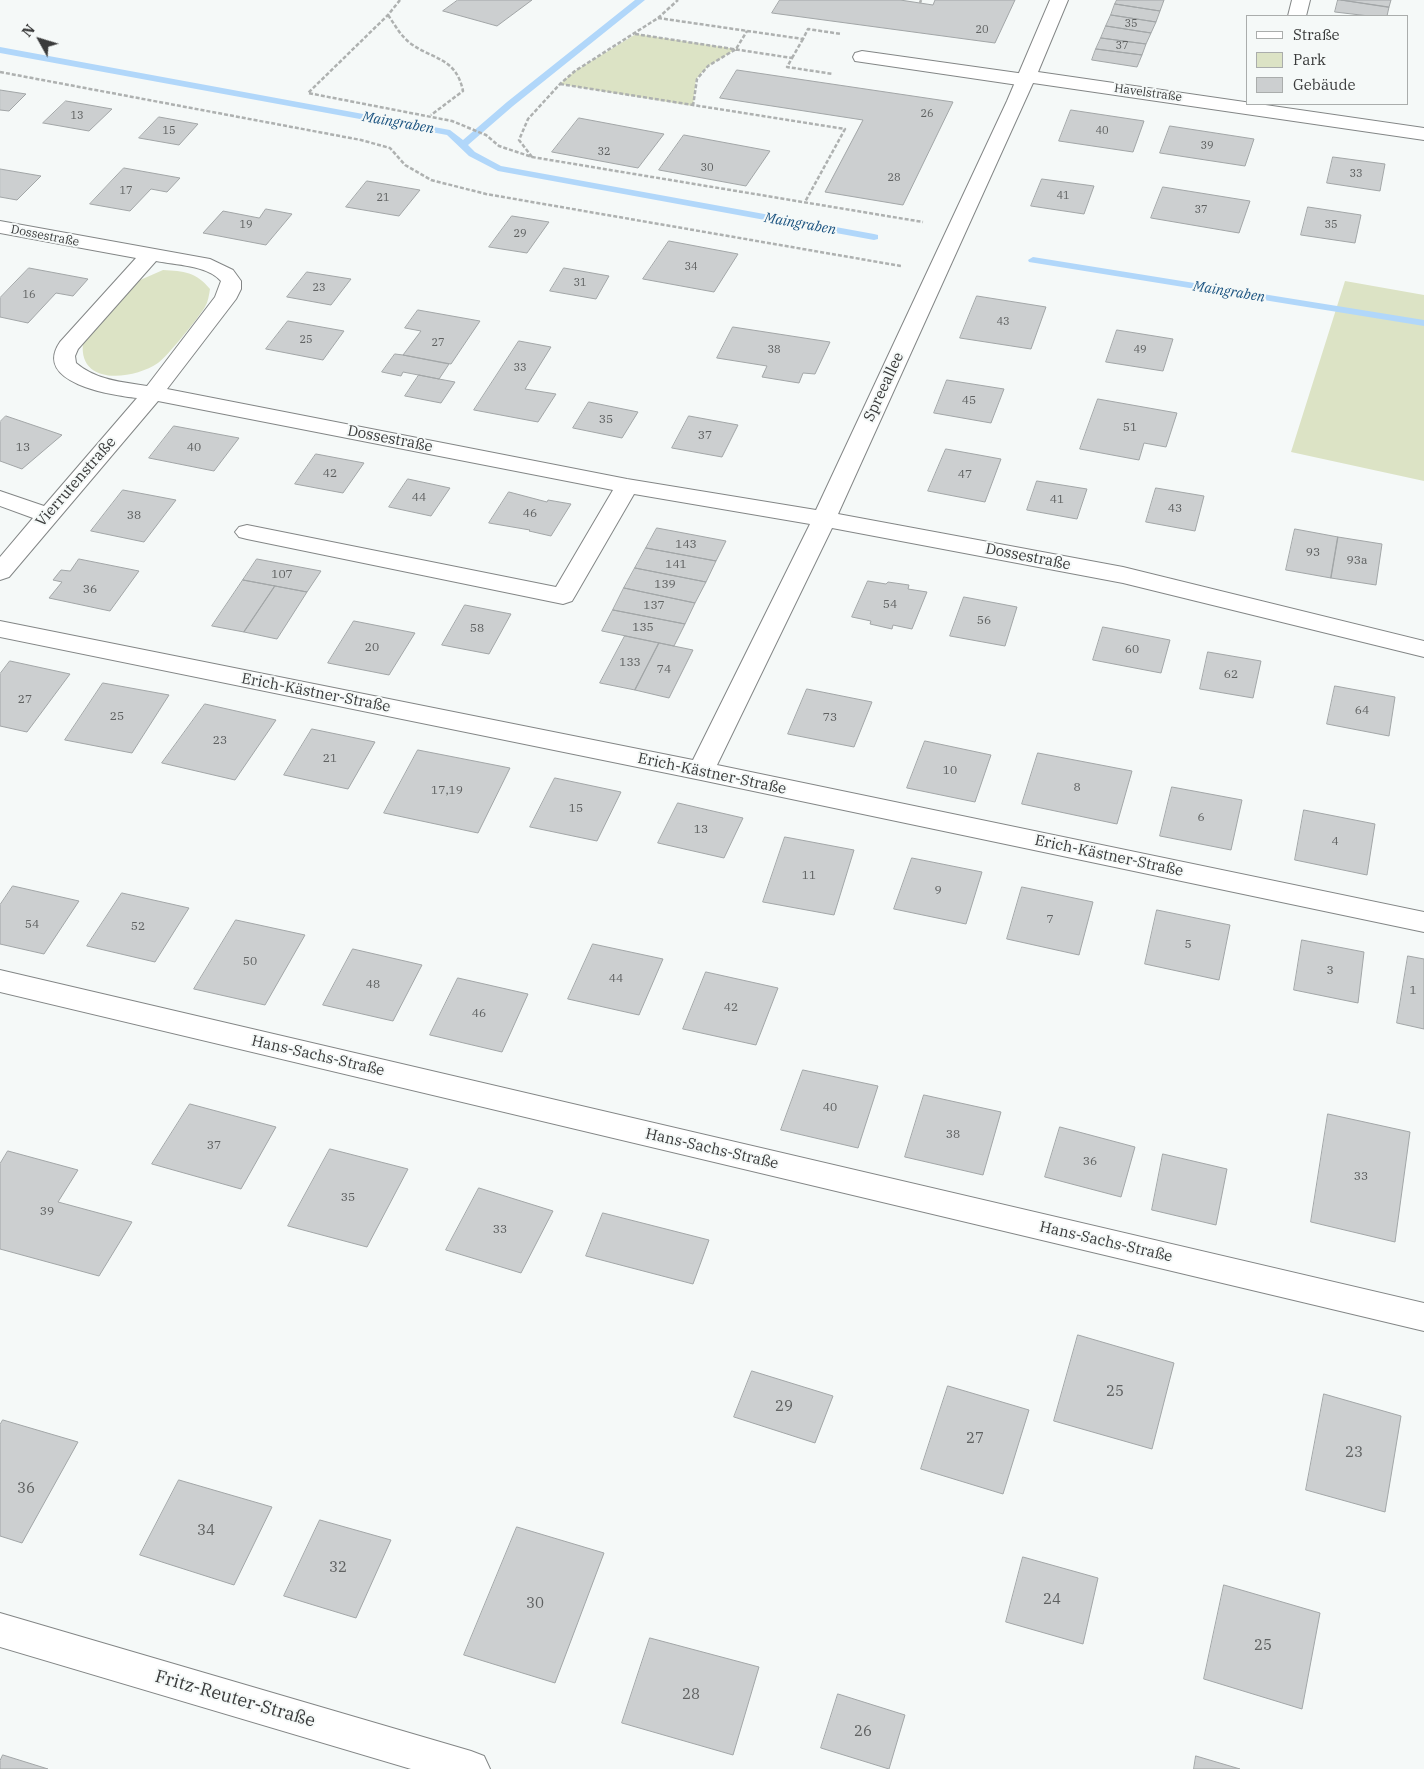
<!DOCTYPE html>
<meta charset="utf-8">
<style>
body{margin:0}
#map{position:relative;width:1424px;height:1769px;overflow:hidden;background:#f5f9f8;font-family:"IBM Plex Serif",serif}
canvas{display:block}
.legend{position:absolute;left:1246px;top:15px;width:162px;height:90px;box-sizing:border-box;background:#f5f9f8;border:1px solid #aaadac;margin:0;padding:6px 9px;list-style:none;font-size:15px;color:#3a3b3b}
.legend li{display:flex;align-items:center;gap:10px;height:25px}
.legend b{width:25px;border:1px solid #aaadac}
.north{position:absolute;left:15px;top:15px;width:50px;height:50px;-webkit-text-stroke:4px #f5f9f8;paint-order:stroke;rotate:309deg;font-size:14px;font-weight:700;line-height:20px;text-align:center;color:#3a3b3b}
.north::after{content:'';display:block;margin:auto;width:18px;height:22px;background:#3a3b3b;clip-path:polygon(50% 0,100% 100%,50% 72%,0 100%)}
</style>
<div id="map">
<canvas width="1424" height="1769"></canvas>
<ul class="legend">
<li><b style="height:6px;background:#fff"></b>Straße</li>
<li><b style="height:14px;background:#dce3c5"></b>Park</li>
<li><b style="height:14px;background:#cccfd0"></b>Gebäude</li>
</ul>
<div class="north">N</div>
</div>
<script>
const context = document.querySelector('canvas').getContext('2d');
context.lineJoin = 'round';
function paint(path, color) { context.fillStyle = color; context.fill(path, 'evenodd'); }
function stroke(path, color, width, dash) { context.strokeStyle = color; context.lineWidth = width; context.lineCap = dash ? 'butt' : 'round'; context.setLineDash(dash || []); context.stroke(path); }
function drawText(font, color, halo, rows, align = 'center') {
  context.font = font + ' "IBM Plex Serif",serif'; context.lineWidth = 4; context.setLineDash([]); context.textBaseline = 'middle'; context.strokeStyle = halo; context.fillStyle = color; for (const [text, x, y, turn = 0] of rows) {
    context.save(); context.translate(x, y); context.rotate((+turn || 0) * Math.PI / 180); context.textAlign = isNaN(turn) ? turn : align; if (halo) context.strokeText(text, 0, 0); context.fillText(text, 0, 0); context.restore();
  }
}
const green = new Path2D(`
 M636 34 736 49 708 66 696 79 693 106 560 84 575 71Z
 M163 270C184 271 196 272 210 289 209 295 208 302 205 307 199 317 167 357 158 363 133 380 78 386 83 343L138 281Z
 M1345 281 1424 295V481L1291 452Z`);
const stream = new Path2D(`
 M635 0H645L513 106 468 145 475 152 501 166 874 234 878 235V239L874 240 498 171 469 156 447 135 0 53V47L450 130 463 140 507 102Z
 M1033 257 1424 320V326L1029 262 1028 260Z`);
const building = new Path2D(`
 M458 0H532L497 26 443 11Z
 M780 0H900L933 5 935 0H1015L995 43 772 13Z
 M1117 0H1164L1160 11 1115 4Z
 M1338 0H1341L1389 7 1387 16H1369L1335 12Z
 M1341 0H1391L1389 7Z
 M1115 4 1160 11 1156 22 1111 15Z
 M1111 15 1156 22 1151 33 1106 26Z
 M1106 26 1151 33 1146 44 1101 38Z
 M1101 38 1146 44 1142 55 1096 49Z
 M1096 49 1142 55 1137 67 1092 60Z
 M737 70 953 102 903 205 825 192 863 120 720 98Z
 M0 90 26 94 9 111 0 110Z
 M66 101 112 109 89 131 43 123Z
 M1071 110 1144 121 1133 152 1059 141Z
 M159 117 198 124 179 145 139 138Z
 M579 118 664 134 638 168 552 152Z
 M1170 126 1254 139 1245 166 1160 153Z
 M684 135 770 151 746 186 659 170Z
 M1333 157 1385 164 1380 191 1327 183Z
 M124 168 180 178 167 192 151 189 130 211 90 204Z
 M0 169 41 176 17 200 0 197Z
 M1042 179 1094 186 1084 214 1031 206Z
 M367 181 420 190 399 216 346 207Z
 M1163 187 1250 201 1239 233 1151 218Z
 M1308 207 1361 215 1355 243 1301 235Z
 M266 209 292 214 266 245 203 233 223 211 259 218Z
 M512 216 549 222 527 253 489 247Z
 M669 241 738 254 714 292 643 279Z
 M29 268 88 279 73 296 56 293 28 323 0 317V298Z
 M564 268 609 276 596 299 550 291Z
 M307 272 351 279 331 305 287 297Z
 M977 296 1046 307 1031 349 960 338Z
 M418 310 480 321 451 364 403 355 421 331 405 328Z
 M288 321 344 331 323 360 266 349Z
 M733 327 830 342 815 374 803 373 799 383 762 377 767 366 717 358Z
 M1117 330 1173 339 1163 371 1106 362Z
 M519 341 551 347 525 389 556 394 538 422 474 410Z
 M395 354 403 355 449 364 439 379 403 372 401 376 382 372Z
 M419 375 439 379 455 382 441 403 405 396Z
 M947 380 1004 389 991 423 934 413Z
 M1098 399 1177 413 1166 447 1144 443 1139 460 1080 449Z
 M589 402 638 412 622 438 573 428Z
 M6 416 62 435 22 469 0 461V422Z
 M689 416 738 425 722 457 672 448Z
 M174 426 239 438 214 471 149 458Z
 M946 449 1001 459 985 502 928 491Z
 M316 454 364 463 343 493 295 484Z
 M408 479 450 488 431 516 389 507Z
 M1037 481 1087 489 1077 519 1027 510Z
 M1156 488 1204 496 1195 531 1146 522Z
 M123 490 176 500 144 542 91 531Z
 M509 492 547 502 548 500 571 504 551 536 529 531 530 530 489 523Z
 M657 528 726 541 716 561 646 548Z
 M1295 529 1338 537 1331 578 1286 570Z
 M1338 537 1382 544 1376 585 1331 578Z
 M646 548 716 561 706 582 635 568Z
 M79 559 139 571 110 611 49 598 62 582 53 580 61 570 70 571Z
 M257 559 321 571 307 592 243 580Z
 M635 568 706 582 695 603 624 588Z
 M243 580 275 586 244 632 212 626Z
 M868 581 886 584 888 582 909 585 908 589 927 592 912 629 893 625 892 629 870 624 871 621 852 617Z
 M275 586 307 592 277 639 244 632Z
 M624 588 695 603 685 624 613 610Z
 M964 597 1017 607 1005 646 950 636Z
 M465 605 511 614 489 654 442 645Z
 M613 610 685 624 674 646 602 631Z
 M354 621 415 633 389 675 328 663Z
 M1103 627 1170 640 1161 673 1093 660Z
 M625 636 659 643 635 690 600 683Z
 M659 643 693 650 669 698 635 690Z
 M1208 652 1261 661 1253 698 1200 689Z
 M10 661 70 674 27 732 0 726V674Z
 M103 683 169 695 132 753 65 740Z
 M1335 686 1395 697 1389 736 1327 724Z
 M807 689 872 702 854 747 788 734Z
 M205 704 276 720 235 780 162 763Z
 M312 729 375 742 348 789 284 775Z
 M925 741 991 755 975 802 907 788Z
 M418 750 510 768 478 833 384 813Z
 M1038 753 1132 771 1117 824 1022 804Z
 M555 778 621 792 597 841 530 827Z
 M1172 787 1242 800 1231 850 1160 836Z
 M678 803 743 818 724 858 658 843Z
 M1304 810 1375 824 1367 875 1295 860Z
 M785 837 854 850 834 915 763 902Z
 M912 858 982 872 966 924 894 909Z
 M13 886 79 901 44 954 0 944V905Z
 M1022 887 1093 902 1079 955 1007 939Z
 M122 893 189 908 155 962 87 946Z
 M1157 910 1230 925 1219 980 1145 964Z
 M236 920 305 935 265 1005 194 989Z
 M1302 940 1364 952 1358 1003 1294 990Z
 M593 944 663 959 639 1015 568 999Z
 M353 949 422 965 393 1021 323 1005Z
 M1408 956 1424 959V1029L1397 1023Z
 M706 972 778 988 756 1045 683 1029Z
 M458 978 528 994 502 1052 430 1035Z
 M803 1070 878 1086 858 1148 781 1130Z
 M924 1095 1001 1112 983 1175 905 1157Z
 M190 1104 276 1127 241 1189 152 1164Z
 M1328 1114 1410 1132 1395 1242 1311 1222Z
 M1060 1127 1135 1147 1121 1197 1045 1177Z
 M330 1149 408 1169 367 1247 288 1226Z
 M8 1151 78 1170 58 1202 132 1222 99 1276 0 1249V1164Z
 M1163 1154 1227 1169 1216 1225 1152 1210Z
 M479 1188 553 1211 521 1273 446 1250Z
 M603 1213 709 1240 693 1284 586 1256Z
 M1078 1335 1174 1363 1152 1449 1054 1421Z
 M752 1371 833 1396 815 1443 734 1417Z
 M948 1386 1029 1410 1003 1494 921 1469Z
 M1324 1394 1401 1416 1385 1512 1306 1490Z
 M3 1420 78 1442 22 1543 0 1536V1425Z
 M179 1480 272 1507 234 1585 140 1555Z
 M320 1520 391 1540 356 1618 284 1596Z
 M517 1527 604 1553 555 1683 464 1655Z
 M1023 1557 1098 1578 1083 1644 1006 1622Z
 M1224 1585 1320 1613 1302 1709 1204 1679Z
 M650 1638 759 1667 733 1755 622 1723Z
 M838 1694 905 1715 889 1769 821 1748Z
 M3 1755 48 1769H0V1761Z
 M1196 1756 1240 1769H1194Z`);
const path = new Path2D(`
 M400 0 388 15 308 93 452 121 486 135 499 146 532 157 923 222
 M920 3 921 0
 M388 15C395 25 400 35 410 43 433 60 456 57 463 91L431 115
 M658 18 803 39 808 29 841 34
 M635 34 792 58 787 67 833 74
 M792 58 803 39
 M0 72 361 140 390 148 405 165 431 180 486 194 901 266
 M560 84 845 129 805 202
 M693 106 697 79 708 66 736 49 747 31
 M532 157 519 140 528 119 560 84 575 71 658 18 678 0`);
const lane = new Path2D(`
 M862 51 1025 74 1032 76 1034 80 1032 84 1025 86 855 61 853 57 855 53Z`);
const street = new Path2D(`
 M1050 0H1068L1038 72 1424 128V140L1033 83 838 514 1123 567 1424 641V657L1123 583 832 528 717 765 1424 912V932L701 780 0 637V621L693 760 810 524 634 494 575 596 572 601 563 604 247 539 239 537 235 532 239 527 247 525 556 587 613 490 158 401 9 577 0 580V557L33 518 0 506V491L44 506 137 398C111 395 32 383 60 342L136 258 0 233V221L210 259 233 270 241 281V289L236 299 167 389 627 479 816 510 1007 101ZM156 261C175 265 207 265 221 281L215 297 147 386C121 382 96 380 76 363L75 356 78 349Z
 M1292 0H1310L1306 16H1288Z
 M0 970 1424 1303V1331L0 992Z
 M0 1613 471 1751 484 1756 490 1769H411L0 1647Z`);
const farNumbernames = [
 ["35",1131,24],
 ["20",982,30],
 ["37",1122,46],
 ["26",927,114],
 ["13",77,116],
 ["15",169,131],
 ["40",1102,131],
 ["39",1207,146],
 ["32",604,152],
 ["30",707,168],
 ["33",1356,174],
 ["28",894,178],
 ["17",126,191],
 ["41",1063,196],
 ["21",383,198],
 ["37",1201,210],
 ["19",246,225],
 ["35",1331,225],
 ["29",520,234],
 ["34",691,267],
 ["31",580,283],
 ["23",319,288],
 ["16",29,295],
 ["43",1003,322],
 ["25",306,340],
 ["27",438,343],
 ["38",774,350],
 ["49",1140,350],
 ["33",520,368]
];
const farStreetnames = [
 ["Havelstraße",1148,93,8],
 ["Dossestraße",45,236,11]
];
const numberNames = [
 ["45",969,401],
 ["35",606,420],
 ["51",1130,428],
 ["37",705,436],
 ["13",23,448],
 ["40",194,448],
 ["42",330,474],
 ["47",965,475],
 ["44",419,498],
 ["41",1057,500],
 ["43",1175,509],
 ["46",530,514],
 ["38",134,516],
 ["143",686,545],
 ["93",1313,553],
 ["93a",1357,561],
 ["141",676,565],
 ["107",282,575],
 ["139",665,585],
 ["36",90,590],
 ["54",890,605],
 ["137",654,606],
 ["56",984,621],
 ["135",643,628],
 ["58",477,629],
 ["20",372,648],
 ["60",1132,650],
 ["133",630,663],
 ["74",664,670],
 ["62",1231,675],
 ["27",25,700],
 ["64",1362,711],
 ["25",117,717],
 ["73",830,718],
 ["23",220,741],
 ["21",330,759],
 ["10",950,771],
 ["8",1077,788],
 ["17,19",447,791],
 ["15",576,809],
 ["6",1201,818],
 ["13",701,830],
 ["4",1335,842],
 ["11",809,876],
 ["9",938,891],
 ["7",1050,920],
 ["54",32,925],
 ["52",138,927],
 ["5",1188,945],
 ["50",250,962],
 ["3",1330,971],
 ["44",616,979],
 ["48",373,985],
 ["1",1413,991],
 ["42",731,1008],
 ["46",479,1014],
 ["40",830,1108],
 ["38",953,1135],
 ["37",214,1146],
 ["36",1090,1162],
 ["33",1361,1177],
 ["35",348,1198],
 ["39",47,1212],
 ["33",500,1230]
];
const farWaternames = [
 ["Maingraben",398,123,10],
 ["Maingraben",800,224,10],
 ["Maingraben",1229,292,9]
];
const streetNames = [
 ["Spreeallee",884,387,-65],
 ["Dossestraße",390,439,11],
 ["Vierrutenstraße",76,482,-49],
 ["Dossestraße",1028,557,11],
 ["Erich-Kästner-Straße",316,693,11],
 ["Erich-Kästner-Straße",712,774,12],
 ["Erich-Kästner-Straße",1109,856,12],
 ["Hans-Sachs-Straße",318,1056,13],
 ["Hans-Sachs-Straße",712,1149,13],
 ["Hans-Sachs-Straße",1106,1242,13]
];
const nearNumbernames = [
 ["25",1115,1392],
 ["29",784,1407],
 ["27",975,1439],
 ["23",1354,1453],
 ["36",26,1489],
 ["34",206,1531],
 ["32",338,1568],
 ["24",1052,1600],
 ["30",535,1604],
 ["25",1263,1646],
 ["28",691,1695],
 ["26",863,1732]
];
const nearStreetnames = [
 ["Fritz-Reuter-Straße",235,1699,16]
];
paint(green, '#dce3c5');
paint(stream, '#b1d7fa');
paint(building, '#cccfd0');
stroke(building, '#a2a6a7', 1);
stroke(lane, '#838686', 2);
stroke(street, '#838686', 2);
stroke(path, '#aeb1b0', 2.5, [4, 2]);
paint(lane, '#fff');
paint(street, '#fff');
drawText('11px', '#5e6060', null, farNumbernames);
drawText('12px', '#3a3b3b', '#f5f9f8', farStreetnames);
drawText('12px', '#5e6060', null, numberNames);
drawText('italic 14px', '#1d5582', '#f5f9f8', farWaternames);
drawText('15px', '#3a3b3b', '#f5f9f8', streetNames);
drawText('15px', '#5e6060', null, nearNumbernames);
drawText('18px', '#3a3b3b', '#f5f9f8', nearStreetnames);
</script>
